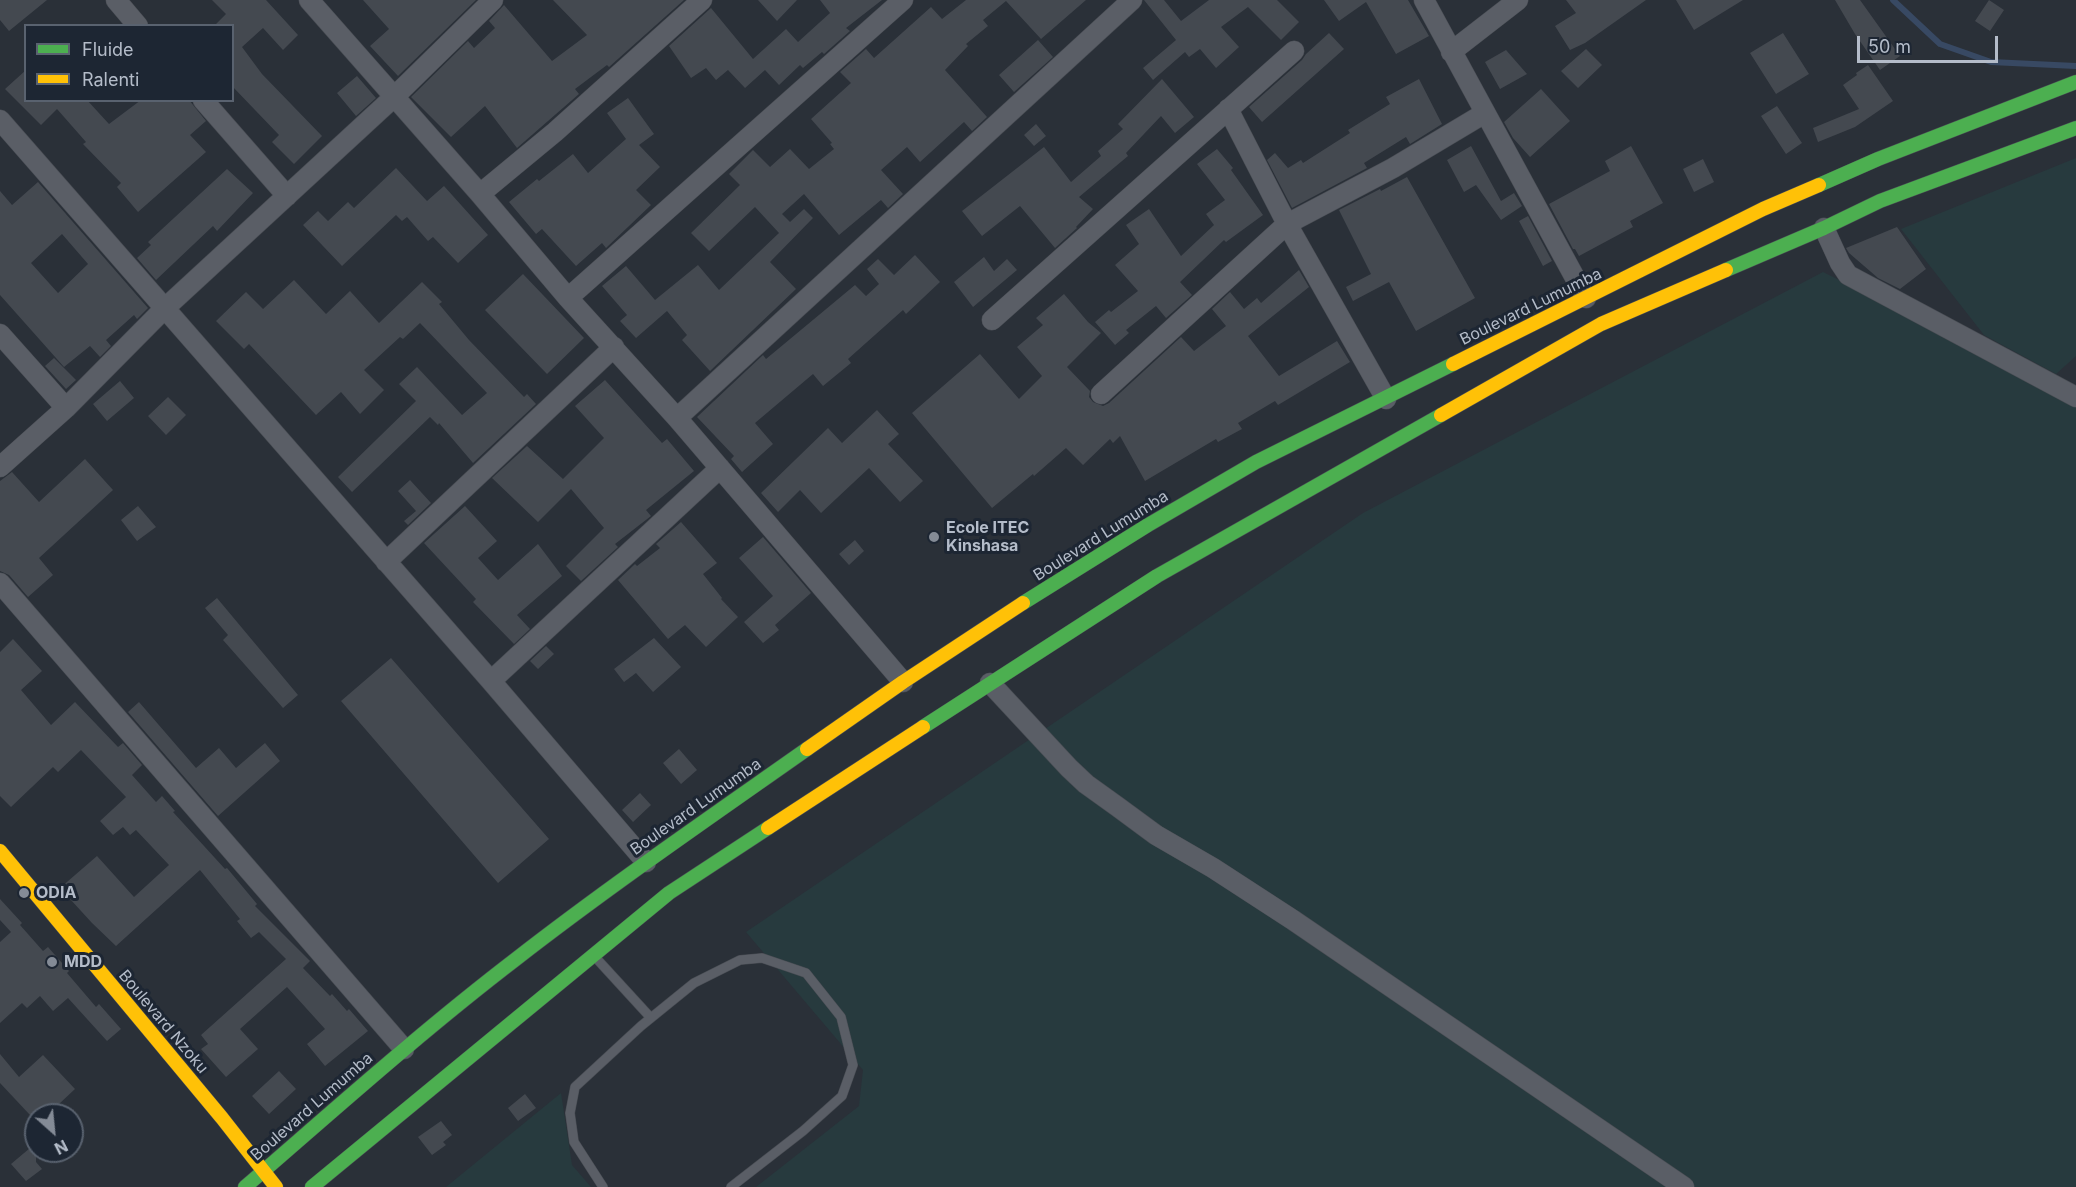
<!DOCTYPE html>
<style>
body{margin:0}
#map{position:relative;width:2076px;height:1187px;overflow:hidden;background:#2a3038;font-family:Inter,sans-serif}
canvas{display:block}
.legend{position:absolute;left:24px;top:24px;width:210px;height:78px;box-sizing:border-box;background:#1d2633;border:2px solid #59626f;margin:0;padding:8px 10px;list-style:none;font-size:18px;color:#b4bcc9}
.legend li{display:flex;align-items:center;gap:12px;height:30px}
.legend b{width:30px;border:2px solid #59626f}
.north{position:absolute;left:24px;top:1103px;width:60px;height:60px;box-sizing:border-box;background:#1d2633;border:2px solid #59626f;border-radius:50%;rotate:153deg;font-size:16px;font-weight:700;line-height:24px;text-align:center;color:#b4bcc9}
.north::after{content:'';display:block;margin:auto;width:21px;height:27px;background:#848b96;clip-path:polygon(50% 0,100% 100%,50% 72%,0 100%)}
.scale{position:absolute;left:1857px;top:36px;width:141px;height:27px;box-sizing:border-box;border:3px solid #b4bcc9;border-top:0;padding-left:8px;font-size:18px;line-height:21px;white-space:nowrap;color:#b4bcc9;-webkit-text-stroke:4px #1d2633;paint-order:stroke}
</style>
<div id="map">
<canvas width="2076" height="1187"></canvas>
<ul class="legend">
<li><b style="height:8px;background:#4caf50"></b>Fluide</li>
<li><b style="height:8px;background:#ffc107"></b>Ralenti</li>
</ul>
<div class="north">N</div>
<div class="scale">50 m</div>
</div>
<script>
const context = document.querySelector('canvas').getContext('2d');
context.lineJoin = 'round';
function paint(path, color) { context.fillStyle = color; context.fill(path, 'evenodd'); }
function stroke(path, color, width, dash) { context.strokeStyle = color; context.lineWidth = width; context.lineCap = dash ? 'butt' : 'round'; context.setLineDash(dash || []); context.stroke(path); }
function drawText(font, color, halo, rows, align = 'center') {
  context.font = font + ' Inter,sans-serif'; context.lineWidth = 6; context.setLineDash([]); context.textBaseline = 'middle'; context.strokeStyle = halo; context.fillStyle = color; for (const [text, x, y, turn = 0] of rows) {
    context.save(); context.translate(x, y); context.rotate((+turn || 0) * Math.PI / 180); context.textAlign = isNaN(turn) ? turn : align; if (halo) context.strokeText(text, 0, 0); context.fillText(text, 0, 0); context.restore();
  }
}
const green = new Path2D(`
 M2076 158V356L2056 374 1984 335 1901 229Z
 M1823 272 2058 388 2076 403V1187H756L859 1106 863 1070 746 932 1363 513Z
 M561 1093 572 1165 591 1187H446Z`);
const stream = new Path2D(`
 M1893 0 1940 44 1991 62 2076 66`);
const building = new Path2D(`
 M0 0H47L9 31 0 20Z
 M212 0H266L298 35 283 50 263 28 242 47 262 74 322 136 294 164 272 142 279 135 232 86V26H214L226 14Z
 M363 0H476L398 76 370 46 389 29Z
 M553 0H684L609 67 607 65 575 89 579 94 517 148 485 106 451 137 411 97 468 41 474 48 495 28 489 21 504 5 552 61 587 35Z
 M758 0H797L777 21Z
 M820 0H882L846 28 850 31 824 54 822 52 803 68 800 65 779 85 765 70 745 88 728 70 716 80 706 68 691 78 669 46 711 8 753 59 786 29 798 42 830 13Z
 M966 0H1086L1041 39 1006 1 983 20 988 26 966 44 968 46 945 70 987 117 972 131 964 122 920 162 907 147 881 170 903 194 888 208 881 200 839 235 804 194 782 214 790 222 804 209 813 218 770 262 796 289 710 371 682 340 687 335 667 311 636 338 620 321 627 315 602 286 626 266 655 300 698 265 719 290 779 233 755 207 709 251 691 233 740 185 729 174 753 150 770 167 790 149 809 169 834 149 830 144 832 143 811 119 851 83 840 72 866 49 874 58 931 7 942 19Z
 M1144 0H1164L1181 21 1209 0H1277L1299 22 1281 40 1248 7 1221 27 1239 47 1216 68 1200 49 1189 57 1185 52 1153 80 1143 68 1176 40Z
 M1324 0H1408L1429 36 1396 54 1366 2 1339 21Z
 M1566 0H1646L1585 43 1570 50 1555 26 1576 13Z
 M1676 0H1743L1694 30Z
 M1835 0H1860L1900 56 1880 70 1855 34Z
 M1989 0 2004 10 1990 31 1975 21Z
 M1329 33 1344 49 1262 122 1249 107 1302 60 1306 54Z
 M1783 33 1809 74 1776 94 1750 53Z
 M1038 40 1053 57 1014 92 999 75Z
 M1586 49 1602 65 1578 88 1561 71Z
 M1506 50 1527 74 1500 89 1485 62Z
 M1868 65 1893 101 1855 127 1818 142 1813 128 1859 109 1843 85 1857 75 1856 73Z
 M26 70V100H87L109 124 141 100H189L206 121 190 135 206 152 138 212 117 187 121 183 83 144 86 142 57 109 41 125 5 89Z
 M357 76 376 98 356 116 337 93Z
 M1162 79 1194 117 1175 133 1161 116 1126 153 1128 156 1079 197 1093 209 1076 227 1077 228 1055 248 1020 206 982 236 962 211 1044 147 1071 182 1101 156 1098 151 1123 129 1118 124Z
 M1419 79 1442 124 1410 144 1406 137 1364 163 1367 168 1292 208 1267 160 1275 153 1288 168 1301 160 1303 163 1350 133 1348 130 1390 104 1386 97Z
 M1541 89 1570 121 1530 157 1513 138 1504 122Z
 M628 98 654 134 639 145 660 167 636 190 651 205 606 248 602 243 576 266 542 229 536 234 509 202 537 179 539 181 573 154 588 173 626 139 607 113Z
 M1777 106 1802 143 1786 154 1761 116Z
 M1036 124 1046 136 1034 146 1024 135Z
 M1471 146 1501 201 1514 193 1522 206 1501 220 1476 185 1464 192 1447 160Z
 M1631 146 1663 203 1630 221 1633 227 1579 256 1575 249H1573L1549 204 1610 171 1605 161Z
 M1217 149 1233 168 1231 170 1263 215 1226 242 1224 240 1180 282 1192 295 1166 318 1156 306 1126 330 1129 333 1115 345 1095 322 1109 310 1111 312 1138 291 1115 265 1139 244 1126 225 1149 209 1181 256 1214 225 1206 214 1225 200 1197 164Z
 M1703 159 1714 182 1694 192 1683 169Z
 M396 168 427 201 444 186 488 235 458 263 433 237 428 241 407 217 402 221 396 215 342 266 303 225 318 211 328 221 348 202 354 208Z
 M227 169 253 193 217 231 213 226 156 280 137 258 151 245 148 242Z
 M1407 177 1475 298 1416 331 1389 282 1353 301 1346 287 1371 274 1339 210 1380 189 1381 191Z
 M38 182 148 308 137 319 134 315 106 340 111 346 100 357 90 346 64 367 0 295V191L12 205ZM62 234 88 264 58 293 31 263Z
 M1528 216 1552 261 1543 266 1519 221Z
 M1897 227 1926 269 1900 289 1878 278 1849 253 1846 248Z
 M915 255 940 282 906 314 903 310 848 359 851 363 823 386 813 374 755 423 773 444 742 472 731 459 734 456 697 417 763 355 766 359 855 285 866 296 879 284 867 269 878 259 894 275Z
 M984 257 994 271 1007 259 1017 270 973 307 954 282Z
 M1299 270 1309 287 1248 336 1279 376 1337 341 1350 362 1278 405 1275 401 1238 423 1242 429 1218 442 1216 439 1145 481 1120 436 1113 443 1110 439 1083 465 1066 448 1034 476 1033 474 992 508 912 413 980 354 1019 399 1042 376 1017 347 1043 325 1036 318 1064 294 1088 322 1101 333 1067 367 1090 391 1089 397 1093 402 1103 406 1109 403 1181 337 1194 351 1226 326 1212 309 1230 292 1244 309 1257 298 1261 303Z
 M523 274 584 338 547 374 485 310Z
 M294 280 326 314 350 291 379 323 422 282 442 302 439 304 469 340 524 397 527 394 536 404 473 463 439 423 438 425 430 417 352 492 338 477 416 401 399 384 417 367 462 415 487 393 420 323 403 339 400 337 364 370 384 390 360 414 341 392 316 415 249 344 244 349 216 321 246 292 263 309Z
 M54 358 76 380 66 389 45 366Z
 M605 380 662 443 667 439 694 471 646 510 651 516 615 544 618 547 581 581 566 566 604 528 571 489 538 522 492 478 527 446 563 479 604 438 575 406Z
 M120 381 134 398 107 421 93 404Z
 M168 397 186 415 166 435 148 416Z
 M877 410 899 434 888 444 923 481 900 502 869 468 821 513 800 490 778 512 761 493 828 428 842 443Z
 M85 459 113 490 39 558 53 575 28 597 9 575 0 571V481L12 472 39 502Z
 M410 480 431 503 408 525 404 521 416 511 398 491Z
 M138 506 156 527 137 541 121 520Z
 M465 506 497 541 478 558 498 580 538 544 562 576 517 615 530 629 514 644 473 602 476 599 424 543Z
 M681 522 717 563 703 574 722 598 721 599 738 617 706 647 685 625 668 639 618 580 635 564 637 566 660 548 656 544Z
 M763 537 811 593 775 625 779 630 763 643 744 622 773 596 739 558Z
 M855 540 864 551 849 565 839 554Z
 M217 598 298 695 283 708 223 640 228 635 205 608Z
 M654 638 681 667 653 692 636 673 624 682 614 669Z
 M13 639 42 671 21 690 51 725 75 702 118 747 123 743 142 765 132 775 156 802 162 796 175 811 173 812 225 869 227 868 257 904 255 906 310 961 303 968 330 996 332 994 347 1011 349 1009 368 1031 325 1066 307 1044 325 1029 287 987 240 1029 258 1049 226 1077 201 1049 208 1044 201 1035 286 959 259 932 251 938 237 921 240 919 200 870 116 946 92 923 60 888 97 856 134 897 169 865 136 830 130 835 123 827 113 835 100 821 126 797 81 750 58 772 53 767 11 807 0 796V652Z
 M546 646 554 654 538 669 530 661Z
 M391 658 549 839 498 883 341 701Z
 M139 702 196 768 219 748 236 768 265 743 280 761 218 816 128 712Z
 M679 749 697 770 681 784 663 763Z
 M640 793 651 805 633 822 622 810Z
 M0 899 22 923 20 925 43 951 48 947 69 971 67 973 96 1007 99 1004 121 1029 107 1041 68 998 53 1011 40 996 27 1008 22 1003 0 1023V942L11 932 0 920Z
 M0 1054 19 1077 43 1055 75 1089 59 1104 70 1115H30L0 1083Z
 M279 1071 296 1089 269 1114 252 1096Z
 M525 1094 536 1108 518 1121 508 1108Z
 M441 1121 452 1135 443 1142 446 1145 432 1155 418 1137Z
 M36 1143V1162L42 1169 26 1181 11 1164Z`);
const lane = new Path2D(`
 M596 958 651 1018
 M603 1187 574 1142 570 1113 575 1087 641 1026 694 983 740 960 762 958 806 973 841 1017 853 1065 842 1096 803 1131 731 1187`);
const street = new Path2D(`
 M116 0 138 26
 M309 0 480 194 568 298 677 418 903 682
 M1424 0 1586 298
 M1451 52 1518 0
 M203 100 287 196
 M1228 109 1287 224 1386 399
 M0 120 491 681 646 862
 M480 194 555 132 702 0
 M1824 228 1840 263 1848 275 2076 397
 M568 298 903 0
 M992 320 1294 51
 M0 334 66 408
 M1101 394 1287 224 1393 168 1485 113
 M677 418 1132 0
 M0 467 66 408 164 309 394 97 493 0
 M386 562 614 347
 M0 583 404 1049
 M491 681 720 468
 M990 683 1069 768 1086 784 1118 807 1156 835 1213 868 1293 920 1684 1187`);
const fast = new Path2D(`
 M1819 185 1878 159 2076 82
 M1726 270 1824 228 1880 201 2076 128
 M1023 603 1148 525 1256 462 1453 364
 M923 727 1157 576 1441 415
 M245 1187C334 1110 422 1031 516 959 610 886 709 818 807 749
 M312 1187 669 893 768 828`);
const slow = new Path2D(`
 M1453 364 1763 209 1819 185
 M1441 415 1601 324 1726 270
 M807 749 903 682 1023 603
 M768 828 923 727
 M0 851 222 1118 276 1187`);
const markers = [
 [934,537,6,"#848b96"],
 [24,893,6,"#848b96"],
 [52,962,6,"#848b96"]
];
const streetNames = [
 ["Boulevard Lumumba",1531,307,-26],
 ["Boulevard Lumumba",1101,536,-32],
 ["Boulevard Lumumba",696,807,-35],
 ["Boulevard Nzoku",163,1022,50],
 ["Boulevard Lumumba",312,1107,-41]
];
const poiNames = [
 ["Ecole ITEC",946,528],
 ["Kinshasa",946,546],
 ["ODIA",36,893],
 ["MDD",64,962]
];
paint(green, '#273a3e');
stroke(stream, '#384963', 6);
paint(building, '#444950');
stroke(lane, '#484c53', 10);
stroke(street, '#484c53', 21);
stroke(fast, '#484c53', 15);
stroke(slow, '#484c53', 15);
stroke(lane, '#5a5e66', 9);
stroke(street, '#5a5e66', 20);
stroke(fast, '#4caf50', 14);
stroke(slow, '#ffc107', 14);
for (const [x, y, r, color] of markers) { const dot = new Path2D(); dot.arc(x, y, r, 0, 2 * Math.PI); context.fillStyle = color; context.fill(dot); stroke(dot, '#1d2633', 2); }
drawText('16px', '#b4bcc9', '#1d2633', streetNames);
drawText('bold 16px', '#b4bcc9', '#1d2633', poiNames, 'left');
</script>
